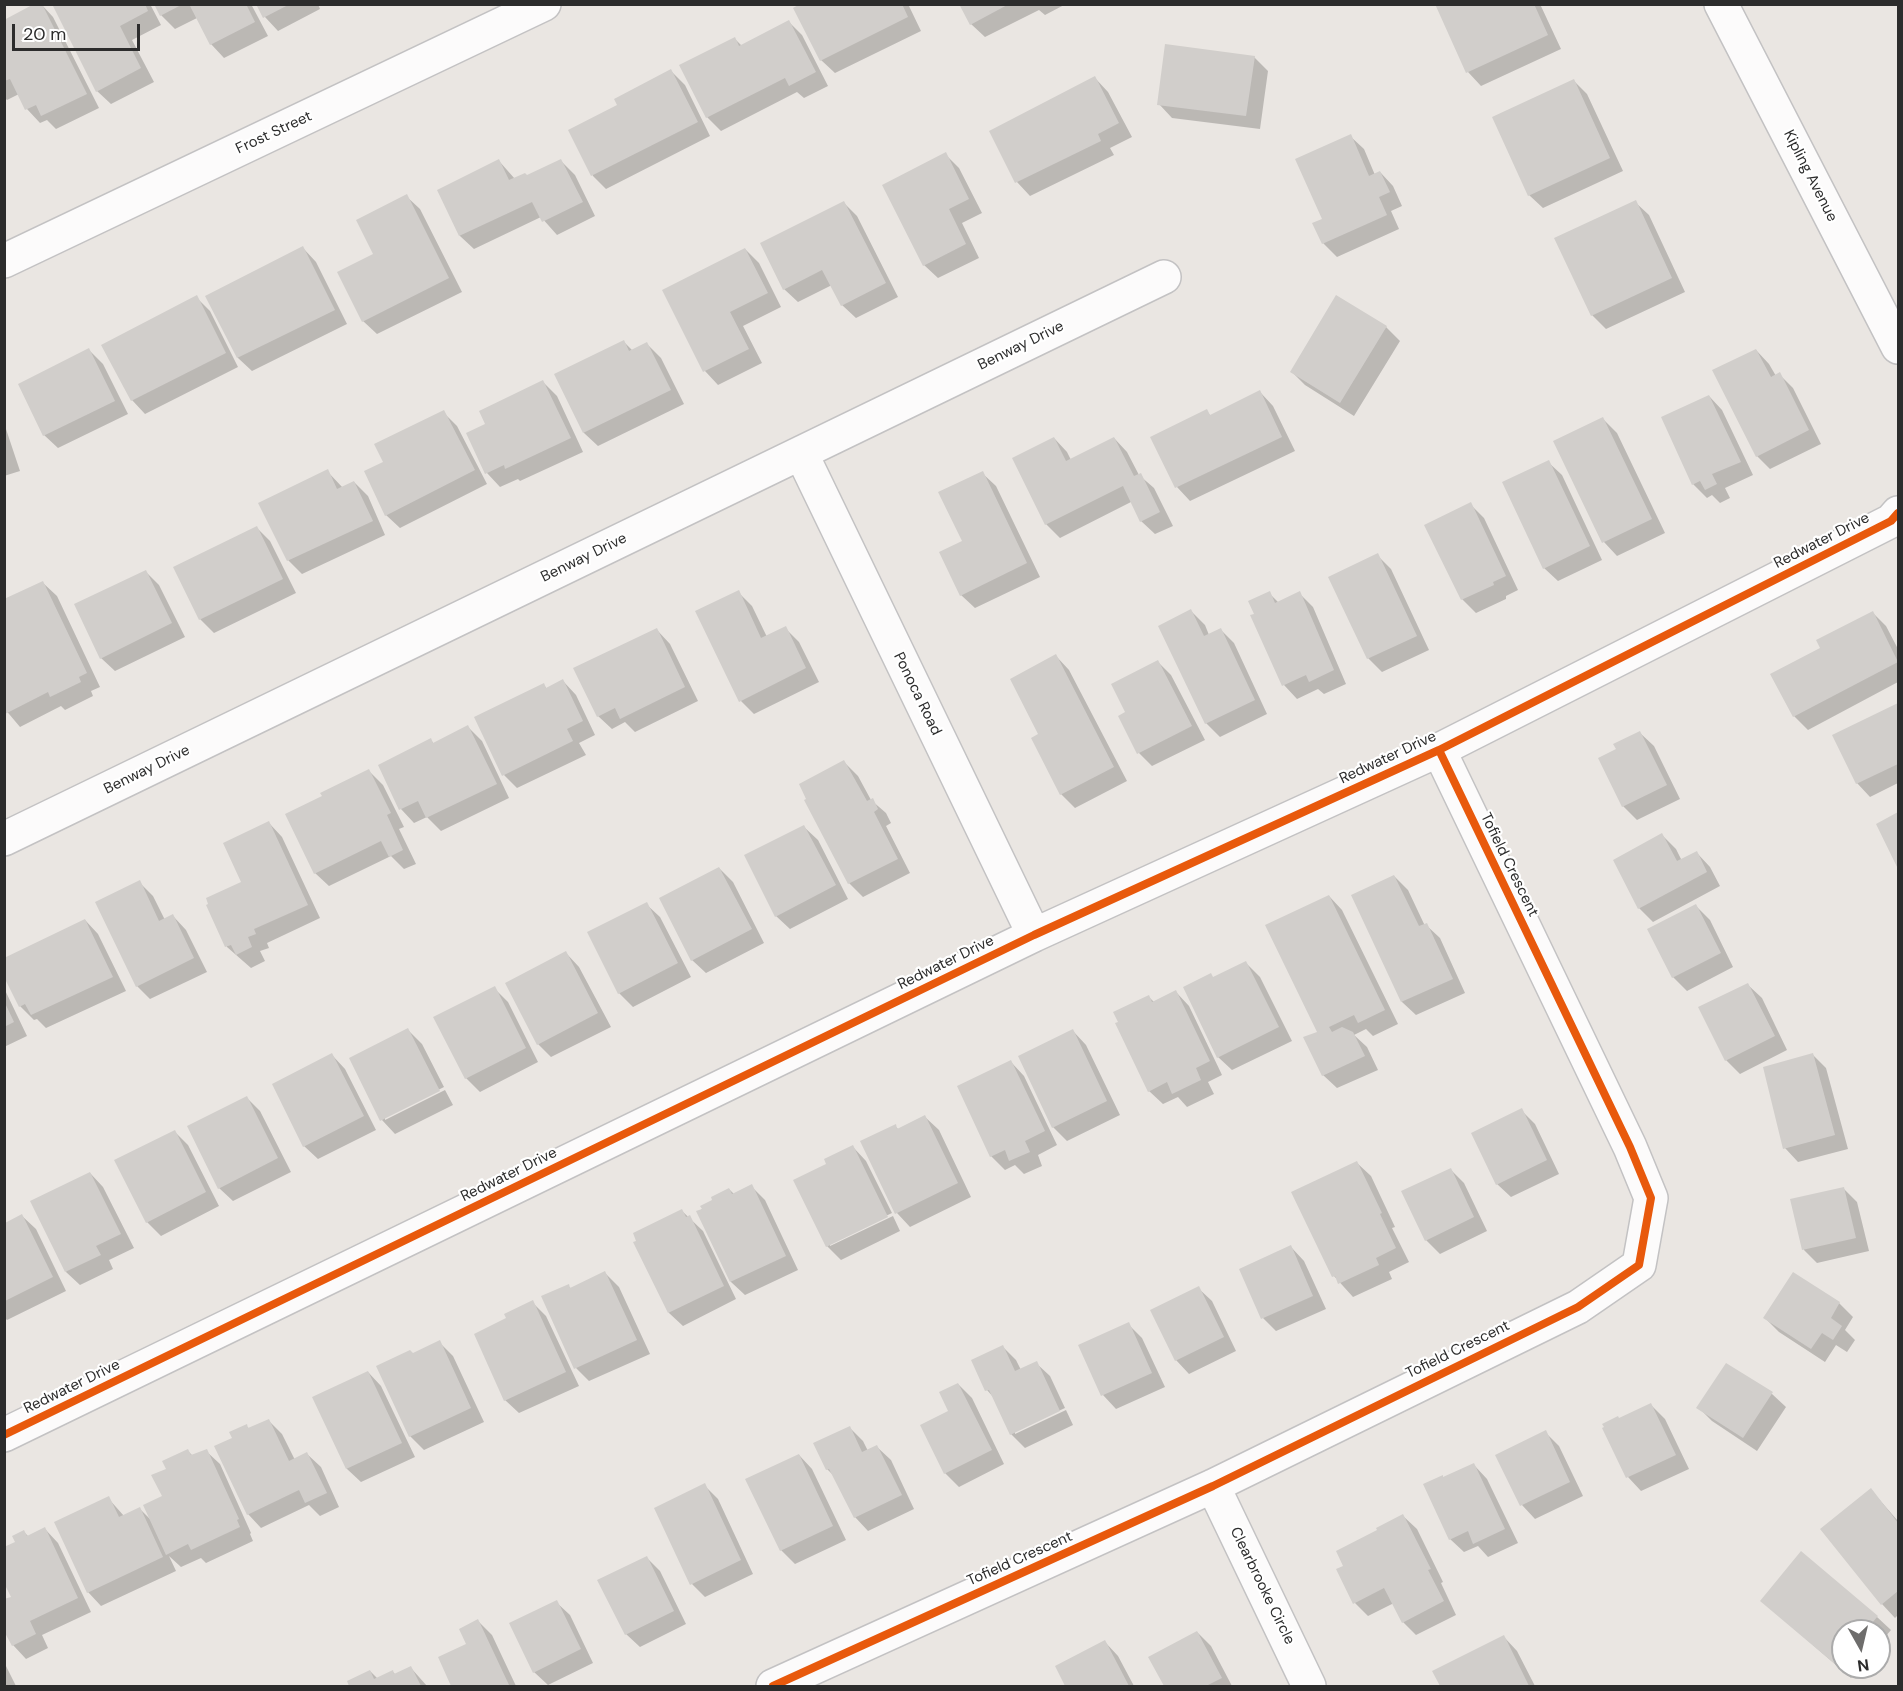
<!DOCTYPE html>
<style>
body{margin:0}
#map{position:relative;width:1903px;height:1691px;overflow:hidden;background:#eae6e2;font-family:"DM Sans",sans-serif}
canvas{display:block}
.frame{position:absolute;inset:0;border:6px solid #2c2c2c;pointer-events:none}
.north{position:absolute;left:1831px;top:1619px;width:60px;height:60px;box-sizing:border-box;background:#fff;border:2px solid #ababab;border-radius:50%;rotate:172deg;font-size:16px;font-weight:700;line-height:24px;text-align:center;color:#2c2c2c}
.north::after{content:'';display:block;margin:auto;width:21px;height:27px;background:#6e6d6c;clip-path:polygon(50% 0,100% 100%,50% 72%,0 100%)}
.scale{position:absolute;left:12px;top:24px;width:128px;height:27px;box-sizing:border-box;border:3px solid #2c2c2c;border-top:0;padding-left:8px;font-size:18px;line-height:21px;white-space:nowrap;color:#2c2c2c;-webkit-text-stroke:4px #fff;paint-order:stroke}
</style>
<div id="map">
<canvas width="1903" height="1691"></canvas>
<div class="frame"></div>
<div class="north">N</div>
<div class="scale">20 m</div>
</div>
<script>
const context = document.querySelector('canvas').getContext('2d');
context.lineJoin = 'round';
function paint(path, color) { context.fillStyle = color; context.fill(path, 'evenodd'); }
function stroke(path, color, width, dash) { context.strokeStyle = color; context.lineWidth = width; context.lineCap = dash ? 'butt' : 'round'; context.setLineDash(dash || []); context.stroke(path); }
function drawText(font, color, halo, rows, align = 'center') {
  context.font = font + ' "DM Sans",sans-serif'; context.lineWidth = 4.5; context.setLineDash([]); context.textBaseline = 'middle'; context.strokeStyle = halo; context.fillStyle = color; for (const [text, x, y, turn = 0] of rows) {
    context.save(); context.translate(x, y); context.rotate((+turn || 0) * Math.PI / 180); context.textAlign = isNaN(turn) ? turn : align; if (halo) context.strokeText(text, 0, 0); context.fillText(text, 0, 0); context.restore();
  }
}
const shadow = new Path2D(`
 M41 4 53 17 99 108 56 129 47 120 40 123 27 109 19 94 7 100 4 97V22Z
 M54 4H150L161 25 132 40 154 82 111 104 97 91Z
 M156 4H251L268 36 224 58 211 44 197 18 175 29 161 15Z
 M258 4H318L320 9 278 31 265 17Z
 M804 4H908L921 31 835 73 821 60Z
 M961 4H1066L1045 15 1039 10 985 37 971 24Z
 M1437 4H1540L1561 49 1481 86 1468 72Z
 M789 22 802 35 828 86 804 98 797 92 721 131 707 117 735 39 742 46Z
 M1254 57 1268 71 1260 129 1172 118 1159 104Z
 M671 71 685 85 710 136 606 189 593 176 570 130 619 106Z
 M1095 78 1108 92 1132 137 1110 148 1114 155 1030 196 1017 182 991 131Z
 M1574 81 1587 94 1623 171 1543 208 1529 195Z
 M1350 136 1364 149 1375 175 1380 172 1393 186 1402 206 1391 211 1399 229 1337 257 1323 243 1324 220Z
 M945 154 959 168 982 213 962 223 979 258 938 278 924 265Z
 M499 161 515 179 527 177 561 161 575 175 595 216 557 235 541 217 474 249 460 236 439 190Z
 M406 196 420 209 462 292 377 334 363 321 375 255Z
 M1635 202 1649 215 1685 292 1606 329 1592 315Z
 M844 203 857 216 898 297 856 318 842 305 832 285 798 302 784 289Z
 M303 248 316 262 347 324 252 371 238 358 207 296Z
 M745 249 759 263 781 307 743 326 762 363 718 385 705 371 664 291Z
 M196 297 210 311 238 367 145 414 132 400Z
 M1337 297 1386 327 1400 341 1354 416 1305 385 1292 372Z
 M624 342 633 351 647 344 661 358 684 404 598 446 584 433 556 375Z
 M89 350 103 364 128 414 58 448 44 435Z
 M1756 350 1769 364 1776 376 1779 374 1793 388 1821 444 1770 469 1757 456Z
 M543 382 557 396 583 452 520 481 518 479 500 487 487 473 468 433 487 424Z
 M1260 392 1273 406 1295 451 1190 501 1177 487 1206 411 1211 416Z
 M1709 396 1722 410 1753 475 1725 488 1730 498 1720 503 1712 495 1707 498 1693 484Z
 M443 412 457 426 487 484 400 528 386 515 385 462Z
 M1603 419 1617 433 1665 533 1617 556 1604 542 1555 442Z
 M4 423 20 471 4 476Z
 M1054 438 1067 452 1071 460 1114 438 1127 452 1139 475 1154 488 1173 526 1155 534 1141 521 1131 502 1060 538 1046 524Z
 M1548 462 1562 475 1602 560 1558 581 1544 568Z
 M327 471 343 488 354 482 368 496 385 535 302 574 288 560Z
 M982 473 996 486 1040 577 975 608 961 595 964 542Z
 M1470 504 1484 518 1518 590 1506 596V599L1476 613 1462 599Z
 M257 528 270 541 296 593 214 633 200 619 175 567Z
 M1377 555 1391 569 1429 650 1382 672 1368 658Z
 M146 572 159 585 185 637 115 671 101 658Z
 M43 583 57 596 100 687 91 691 93 696 65 710 61 706 20 727 4 708V655Z
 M738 592 752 606 767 637 785 628 799 642 819 682 754 714 741 701Z
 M1269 593 1279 603 1299 593 1313 607 1346 684 1324 694 1318 689 1297 699 1284 685 1256 615Z
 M1191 611 1205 625 1209 635 1220 629 1234 643 1267 714 1220 737 1206 723Z
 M1873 613 1886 626 1898 649V682L1808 730 1794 716Z
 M657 630 670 644 698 701 635 732 625 722 612 729 598 716Z
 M1056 656 1069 670 1127 781 1075 808 1061 794 1040 735Z
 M1158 662 1171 675 1205 740 1152 766 1139 753 1127 713Z
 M563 681 576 695 595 735 579 743 586 755 517 788 504 775 544 685 547 689Z
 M1898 704V783L1870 797 1857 783 1834 736Z
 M468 727 482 741 509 798 441 831 427 817 414 823 401 809 380 765 431 740 434 744Z
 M1640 733 1654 746 1680 799 1637 820 1623 806 1618 750Z
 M844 762 858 776 871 800 886 813 891 823 886 826 910 873 863 897 849 883Z
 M369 771 383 785 404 827 399 829 416 864 404 869 391 856 329 886 315 873Z
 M1898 814V866L1878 824Z
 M269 823 282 837 320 918 267 943 269 948 260 951 265 961 251 968 227 947 208 905 243 882Z
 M804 827 818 840 848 899 790 929 776 916Z
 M1662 835 1676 849 1682 861 1697 853 1710 867 1720 886 1653 922 1639 908Z
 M719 868 733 882 764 943 706 973 692 960Z
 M1394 876 1408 890 1425 926 1426 925 1440 938 1465 993 1416 1015 1402 1002 1353 896Z
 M139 882 153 896 165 920 173 916 186 930 207 972 150 999 137 986Z
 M1329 896 1342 910 1398 1024 1373 1036 1366 1029 1354 1035 1367 1047 1378 1070 1337 1088 1323 1075Z
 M646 904 660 917 691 977 633 1007 619 993Z
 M1696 906 1710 920 1733 967 1687 991 1673 977Z
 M85 920 98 934 126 991 46 1028 37 1019 34 1020 20 1006 4 973Z
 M566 953 579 967 611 1027 551 1057 538 1044Z
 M1246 963 1260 977 1292 1041 1232 1070 1218 1057 1214 978Z
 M1748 985 1762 998 1787 1050 1740 1074 1726 1060Z
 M4 988 27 1036 4 1047Z
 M494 988 508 1002 538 1062 480 1092 466 1078Z
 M1176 992 1189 1006 1222 1075 1208 1082 1214 1094 1187 1107 1178 1097 1163 1104 1149 1091V997L1154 1002Z
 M408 1030 422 1044 444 1087 385 1117V1120L445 1090 453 1105 395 1134 382 1120Z
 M1073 1031 1086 1045 1120 1115 1067 1141 1053 1127Z
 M332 1055 345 1069 376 1130 318 1159 304 1146Z
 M1813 1055 1826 1068 1848 1149 1798 1162 1785 1148Z
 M1011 1062 1024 1076 1057 1145 1038 1155 1042 1166 1024 1174 1015 1165 1005 1170 991 1156 959 1087Z
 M247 1098 260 1111 291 1172 233 1201 219 1188Z
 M1521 1110 1535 1124 1559 1174 1511 1197 1497 1184Z
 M925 1117 939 1130 971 1197 910 1227 897 1213 862 1142 895 1126 899 1130Z
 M175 1132 188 1145 219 1206 161 1236 147 1222Z
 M853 1147 866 1161 892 1213 830 1243V1246L893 1216 900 1231 841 1260 827 1246V1165Z
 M1357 1163 1371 1176 1395 1227 1392 1228 1409 1262 1389 1272 1392 1279 1353 1297 1334 1276Z
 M1450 1169 1464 1183 1487 1231 1440 1254 1426 1240Z
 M90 1173 103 1187 134 1248 109 1260 113 1269 80 1285 66 1272Z
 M751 1186 765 1200 798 1270 745 1295 731 1282 698 1212 729 1189 734 1194Z
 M1843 1188 1857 1202 1869 1251 1817 1263 1804 1250 1792 1200Z
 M682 1211 703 1231 736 1299 683 1326 669 1313Z
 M22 1216 36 1229 66 1291 7 1320 4 1317V1225Z
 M1291 1247 1304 1261 1326 1309 1276 1331 1263 1318Z
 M605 1273 619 1287 650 1354 589 1381 576 1368 568 1286 572 1289Z
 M1794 1274 1839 1303 1853 1317 1845 1330 1855 1340 1847 1352 1836 1345 1825 1362 1779 1332 1765 1318Z
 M1198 1288 1212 1301 1236 1351 1189 1374 1176 1360Z
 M532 1302 546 1316 579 1386 519 1413 505 1400 508 1319Z
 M1128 1324 1142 1338 1165 1387 1116 1409 1103 1395Z
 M439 1342 453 1356 484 1422 424 1450 410 1436 413 1354Z
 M1003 1347 1016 1360 1021 1370 1036 1363 1050 1376 1065 1408 1015 1431V1434L1066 1410 1073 1425 1025 1448 1011 1434 994 1398 987 1390Z
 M1727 1365 1772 1394 1786 1407 1757 1451 1712 1421 1698 1407Z
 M368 1372 381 1386 415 1457 361 1482 347 1469 314 1398Z
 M958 1384 972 1398 1004 1464 959 1487 945 1473 950 1411Z
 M1651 1405 1665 1419 1689 1469 1641 1491 1628 1477 1604 1429Z
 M269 1421 282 1434 295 1460 307 1454 321 1467 339 1507 320 1516 309 1505 261 1528 248 1514 234 1438 246 1426 250 1429Z
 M850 1428 863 1441 868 1451 877 1447 891 1460 914 1509 868 1531 855 1517 835 1477 827 1469Z
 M1545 1432 1559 1446 1583 1496 1535 1519 1522 1505Z
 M188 1451 193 1456 206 1451 220 1464 251 1533 250 1534 253 1541 206 1563 201 1558 181 1567 169 1556 176 1571 101 1606 88 1592 108 1498 124 1516 140 1509 150 1519 164 1497 167 1470Z
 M799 1455 812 1469 846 1540 795 1564 781 1550 747 1480Z
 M1474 1465 1487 1479 1518 1543 1488 1557 1478 1546 1464 1552 1450 1539 1444 1479Z
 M704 1485 718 1499 753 1574 705 1597 692 1584Z
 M1871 1490 1898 1521V1615L1895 1618 1882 1604 1822 1529Z
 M1403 1516 1417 1529 1443 1582 1441 1583 1456 1615 1416 1635 1403 1622 1394 1603 1368 1616 1355 1603 1345 1567Z
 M45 1529 58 1543 91 1612 42 1635 48 1648 26 1659 13 1645V1597L17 1543 24 1532 29 1537Z
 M647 1558 660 1571 686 1624 640 1647 626 1634Z
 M1762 1601 1877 1617 1891 1630 1879 1644V1631H1843V1667H1860L1851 1678Z
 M556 1602 570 1615 593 1663 548 1685 534 1672Z
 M478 1621 492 1635 516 1686H453L440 1658 468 1645Z
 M1197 1632 1211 1646 1232 1686H1166L1150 1657Z
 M1504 1637 1517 1651 1535 1686H1442L1434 1672Z
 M1105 1642 1118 1656 1134 1686H1067L1057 1666Z
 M4 1662 16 1686H4Z
 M411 1668 427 1686H351L349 1682 370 1671 378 1679 393 1672 396 1675Z`);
const building = new Path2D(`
 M34 4H42L87 94 41 116 36 105 25 110 10 79 4 81V20Z
 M52 4H145L148 11 120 26 141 68 96 92Z
 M154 4H183L160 16Z
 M189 4H246L255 22 210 45Z
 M256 4H290L263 18Z
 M800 4H902L908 17 820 61 793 8Z
 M959 4H1009L970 25Z
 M1435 4H1534L1548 35 1466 73Z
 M789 20 816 72 789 86 785 78 706 118 679 65 735 37 739 46Z
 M1165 44 1255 56 1246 116 1157 105Z
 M671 69 698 122 591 176 568 130 617 105 614 99Z
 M1095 76 1119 123 1098 134 1101 141 1015 183 989 131Z
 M1574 79 1610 158 1528 196 1492 117Z
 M1351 134 1369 176 1380 171 1390 192 1379 197 1387 215 1322 244 1312 223 1322 219 1295 159Z
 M946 152 969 199 949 209 966 244 923 266 882 185Z
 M499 159 509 180 525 173 527 175 561 159 583 202 542 222 532 202 459 236 437 190Z
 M407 194 449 278 362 322 337 272 373 254 356 220Z
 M1636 200 1672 278 1591 316 1554 238Z
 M844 201 886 283 841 306 822 270 783 290 760 243Z
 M303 246 335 310 237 358 205 296Z
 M745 248 768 293 730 312 749 349 703 372 662 290Z
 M197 295 226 353 131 401 101 345Z
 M1336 295 1387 326 1340 403 1290 372Z
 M624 340 629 351 647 342 671 390 583 433 554 374Z
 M89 348 115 401 43 436 18 384Z
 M1756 349 1771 377 1780 372 1809 430 1756 457 1712 370Z
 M543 380 571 438 505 469 504 465 485 474 466 433 485 424 479 411Z
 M1260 390 1282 437 1175 488 1150 437 1207 409 1210 415Z
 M1709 395 1741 462 1712 474 1717 484 1705 490 1700 481 1692 485 1661 417Z
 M444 410 475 470 385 516 364 471 383 462 374 444Z
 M1603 417 1652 519 1602 543 1553 441Z
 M1054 437 1066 461 1114 437 1134 476 1141 473 1160 512 1140 522 1123 486 1045 525 1012 458Z
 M1549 460 1590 546 1543 569 1502 482Z
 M328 469 337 489 354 481 373 521 287 561 258 503Z
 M983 471 1027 563 960 596 939 552 962 541 938 492Z
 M1471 502 1506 576 1493 582 1494 585 1461 600 1424 525Z
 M257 526 283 579 199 620 173 567Z
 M1378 553 1417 636 1367 659 1328 577Z
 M146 570 172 623 100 659 74 604Z
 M43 581 87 673 79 677 81 682 50 697 48 692 5 714 4 599Z
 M739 590 761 638 786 626 806 668 739 702 695 611Z
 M1270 591 1275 603 1300 591 1334 670 1309 682 1306 675 1282 686 1250 615 1254 614 1248 601Z
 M1191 609 1204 636 1221 628 1255 700 1205 724 1158 626Z
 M1873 611 1898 662 1793 717 1770 674 1820 648 1816 640Z
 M657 628 685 687 620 719 615 708 597 717 573 668Z
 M1056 654 1114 767 1060 795 1031 738 1038 734 1010 679Z
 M1158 660 1192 726 1137 754 1118 716 1125 712 1111 684Z
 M563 679 583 721 567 729 573 741 502 776 474 717 544 683 546 688Z
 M1898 703V764L1856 784 1832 735Z
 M468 725 497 784 426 818 418 801 399 810 378 765 431 738 433 743Z
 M1640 731 1667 785 1622 807 1598 758 1616 749 1613 744Z
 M844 760 867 801 873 798 878 809 874 812 898 859 848 884 804 800 806 799 799 784Z
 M369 769 391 813 387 815 403 850 389 857 381 841 314 874 285 814 322 796 320 793Z
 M1898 812V869L1876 824Z
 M269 821 308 905 254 929 256 934 248 937 252 947 236 955 231 945 225 947 206 905 208 904 206 898 241 882 223 843Z
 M804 825 836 885 775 917 744 855Z
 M1662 833 1677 861 1697 851 1707 872 1638 909 1613 860Z
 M719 867 752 929 691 961 659 898Z
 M1394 875 1419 926 1427 923 1453 979 1401 1002 1351 895Z
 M140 880 159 921 173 914 194 958 136 987 95 902Z
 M1329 895 1385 1010 1358 1023 1354 1015 1329 1027 1332 1032 1342 1027 1353 1032 1365 1056 1322 1076 1303 1037 1317 1032 1265 925Z
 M647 902 678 963 618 994 587 932Z
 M1696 904 1721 953 1672 978 1647 929Z
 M85 919 113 977 31 1015 25 1004 19 1007 4 977V958Z
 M566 951 598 1013 537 1045 505 983Z
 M1246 961 1279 1027 1217 1058 1183 987 1211 973 1213 977Z
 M1748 983 1775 1036 1725 1061 1698 1007Z
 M495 986 526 1048 465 1079 433 1017Z
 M1176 990 1210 1061 1196 1068 1201 1080 1172 1094 1167 1082 1148 1092 1115 1023 1118 1022 1113 1012 1149 995 1152 1002Z
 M4 1001 14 1022 4 1027Z
 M408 1028 440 1091 380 1121 349 1058Z
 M1073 1029 1107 1101 1052 1128 1018 1056Z
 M332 1053 364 1116 303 1147 272 1084Z
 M1813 1053 1835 1135 1783 1149 1763 1067Z
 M1011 1060 1045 1131 1025 1141 1030 1152 1009 1161 1005 1150 990 1157 957 1086Z
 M247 1096 278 1158 218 1189 187 1126Z
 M1522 1108 1547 1160 1496 1185 1471 1133Z
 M925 1115 958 1183 895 1214 860 1141 896 1124 897 1129Z
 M175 1130 206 1192 146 1223 114 1160Z
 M853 1145 888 1217 826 1247 793 1180 826 1164 824 1159Z
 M1357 1161 1382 1213 1380 1214 1396 1248 1376 1258 1379 1265 1338 1284 1335 1276 1332 1277 1291 1192Z
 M1451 1168 1474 1217 1425 1241 1401 1191Z
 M90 1172 121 1234 96 1246 101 1255 65 1272 30 1201Z
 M752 1184 786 1256 730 1282 696 1211 702 1209 700 1206 712 1200 711 1197 729 1188 732 1194Z
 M1844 1187 1856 1238 1802 1250 1790 1199Z
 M682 1209 686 1217 690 1215 724 1286 668 1313 633 1242 636 1241 633 1233Z
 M22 1214 53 1277 5 1301V1223Z
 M1291 1245 1313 1296 1261 1319 1239 1269Z
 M605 1271 637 1340 574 1369 541 1296 569 1284 570 1288Z
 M1793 1272 1840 1302 1831 1318 1842 1326 1833 1340 1822 1333 1811 1349 1763 1318Z
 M1199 1286 1224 1337 1175 1361 1150 1310Z
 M533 1300 566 1372 504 1401 474 1334 506 1318 504 1314Z
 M1129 1322 1152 1373 1101 1396 1078 1345Z
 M440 1340 471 1408 409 1437 376 1366 410 1350 413 1353Z
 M1003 1345 1015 1371 1037 1361 1060 1411 1010 1435 989 1390 985 1391 971 1360Z
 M1726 1363 1773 1392 1743 1438 1696 1408Z
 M368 1371 402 1443 346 1469 312 1397Z
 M958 1383 992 1450 944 1474 920 1425 948 1411 939 1392Z
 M1651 1403 1676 1455 1626 1478 1602 1428 1604 1427 1602 1424 1618 1416 1619 1418Z
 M269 1419 289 1461 307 1452 327 1493 305 1503 299 1490 247 1515 214 1446 232 1438 229 1432 247 1424 248 1428Z
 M850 1426 862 1452 877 1445 902 1495 854 1518 829 1469 826 1470 813 1443Z
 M1546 1430 1570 1482 1520 1506 1495 1455Z
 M188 1449 191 1455 207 1449 239 1519 237 1520 240 1527 191 1550 188 1544 166 1555 143 1505 162 1496 151 1475 166 1469 162 1461Z
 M799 1454 833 1526 780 1551 745 1479Z
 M1474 1463 1505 1529 1473 1544 1468 1531 1449 1540 1423 1484 1443 1475V1477Z
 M705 1483 741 1560 690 1585 654 1508Z
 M1871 1488 1898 1523V1591L1881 1605 1820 1529Z
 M109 1496 119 1517 140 1507 163 1557 87 1593 54 1522Z
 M1403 1514 1431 1569 1428 1570 1444 1601 1402 1623 1384 1588 1353 1604 1336 1569 1343 1566 1336 1551 1377 1530 1376 1528Z
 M45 1527 78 1598 30 1621 36 1634 12 1646 4 1631V1599L11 1597 4 1583V1547L15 1542 12 1536 24 1530 27 1536Z
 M1801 1551 1878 1616 1865 1631H1843V1657L1836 1665 1760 1601Z
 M647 1556 674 1611 625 1635 597 1580Z
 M557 1600 581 1649 533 1673 509 1623Z
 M478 1619 509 1685 506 1686H451L438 1657 466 1644 459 1629Z
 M1197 1631 1222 1678 1206 1686H1164L1148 1657Z
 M1504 1635 1529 1686H1440L1432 1671Z
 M1105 1640 1129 1686H1065L1055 1666Z
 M411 1666 421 1686H349L347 1681 370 1670 374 1679 393 1670 394 1674Z`);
const minor = new Path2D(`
 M4 261 544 4
 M801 453 1034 935
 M4 839 1164 277
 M4 1435 1034 935 1439 750 1891 521 1898 513
 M1213 1486 1309 1686
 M773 1686 1213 1486 1578 1307 1639 1265 1651 1198 1630 1147 1439 750`);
const secondary = new Path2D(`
 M1721 4 1898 347`);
const cycleway = new Path2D(`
 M4 1435 1034 935 1439 750 1891 521 1898 513
 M773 1686 1213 1486 1578 1307 1639 1265 1651 1198 1630 1147 1439 750`);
const streetNames = [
 ["Frost Street",274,133,-25],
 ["Kipling Avenue",1810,176,63],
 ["Benway Drive",1021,346,-26],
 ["Redwater Drive",1822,541,-27],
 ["Benway Drive",584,558,-26],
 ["Ponoca Road",917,694,64],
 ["Redwater Drive",1388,758,-25],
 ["Benway Drive",147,770,-26],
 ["Tofield Crescent",1509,865,64],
 ["Redwater Drive",946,963,-26],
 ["Redwater Drive",509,1175,-26],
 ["Tofield Crescent",1458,1350,-26],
 ["Redwater Drive",72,1387,-26],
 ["Tofield Crescent",1020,1559,-24],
 ["Clearbrooke Circle",1262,1586,64]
];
paint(shadow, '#0003');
paint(building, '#d1cecb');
stroke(minor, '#c3c2c3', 36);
stroke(secondary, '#c3c2c3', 36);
stroke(minor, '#fcfbfb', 33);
stroke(secondary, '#fcfbfb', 33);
stroke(cycleway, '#e8590c', 8);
drawText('15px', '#2c2c2c', '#fff', streetNames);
</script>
